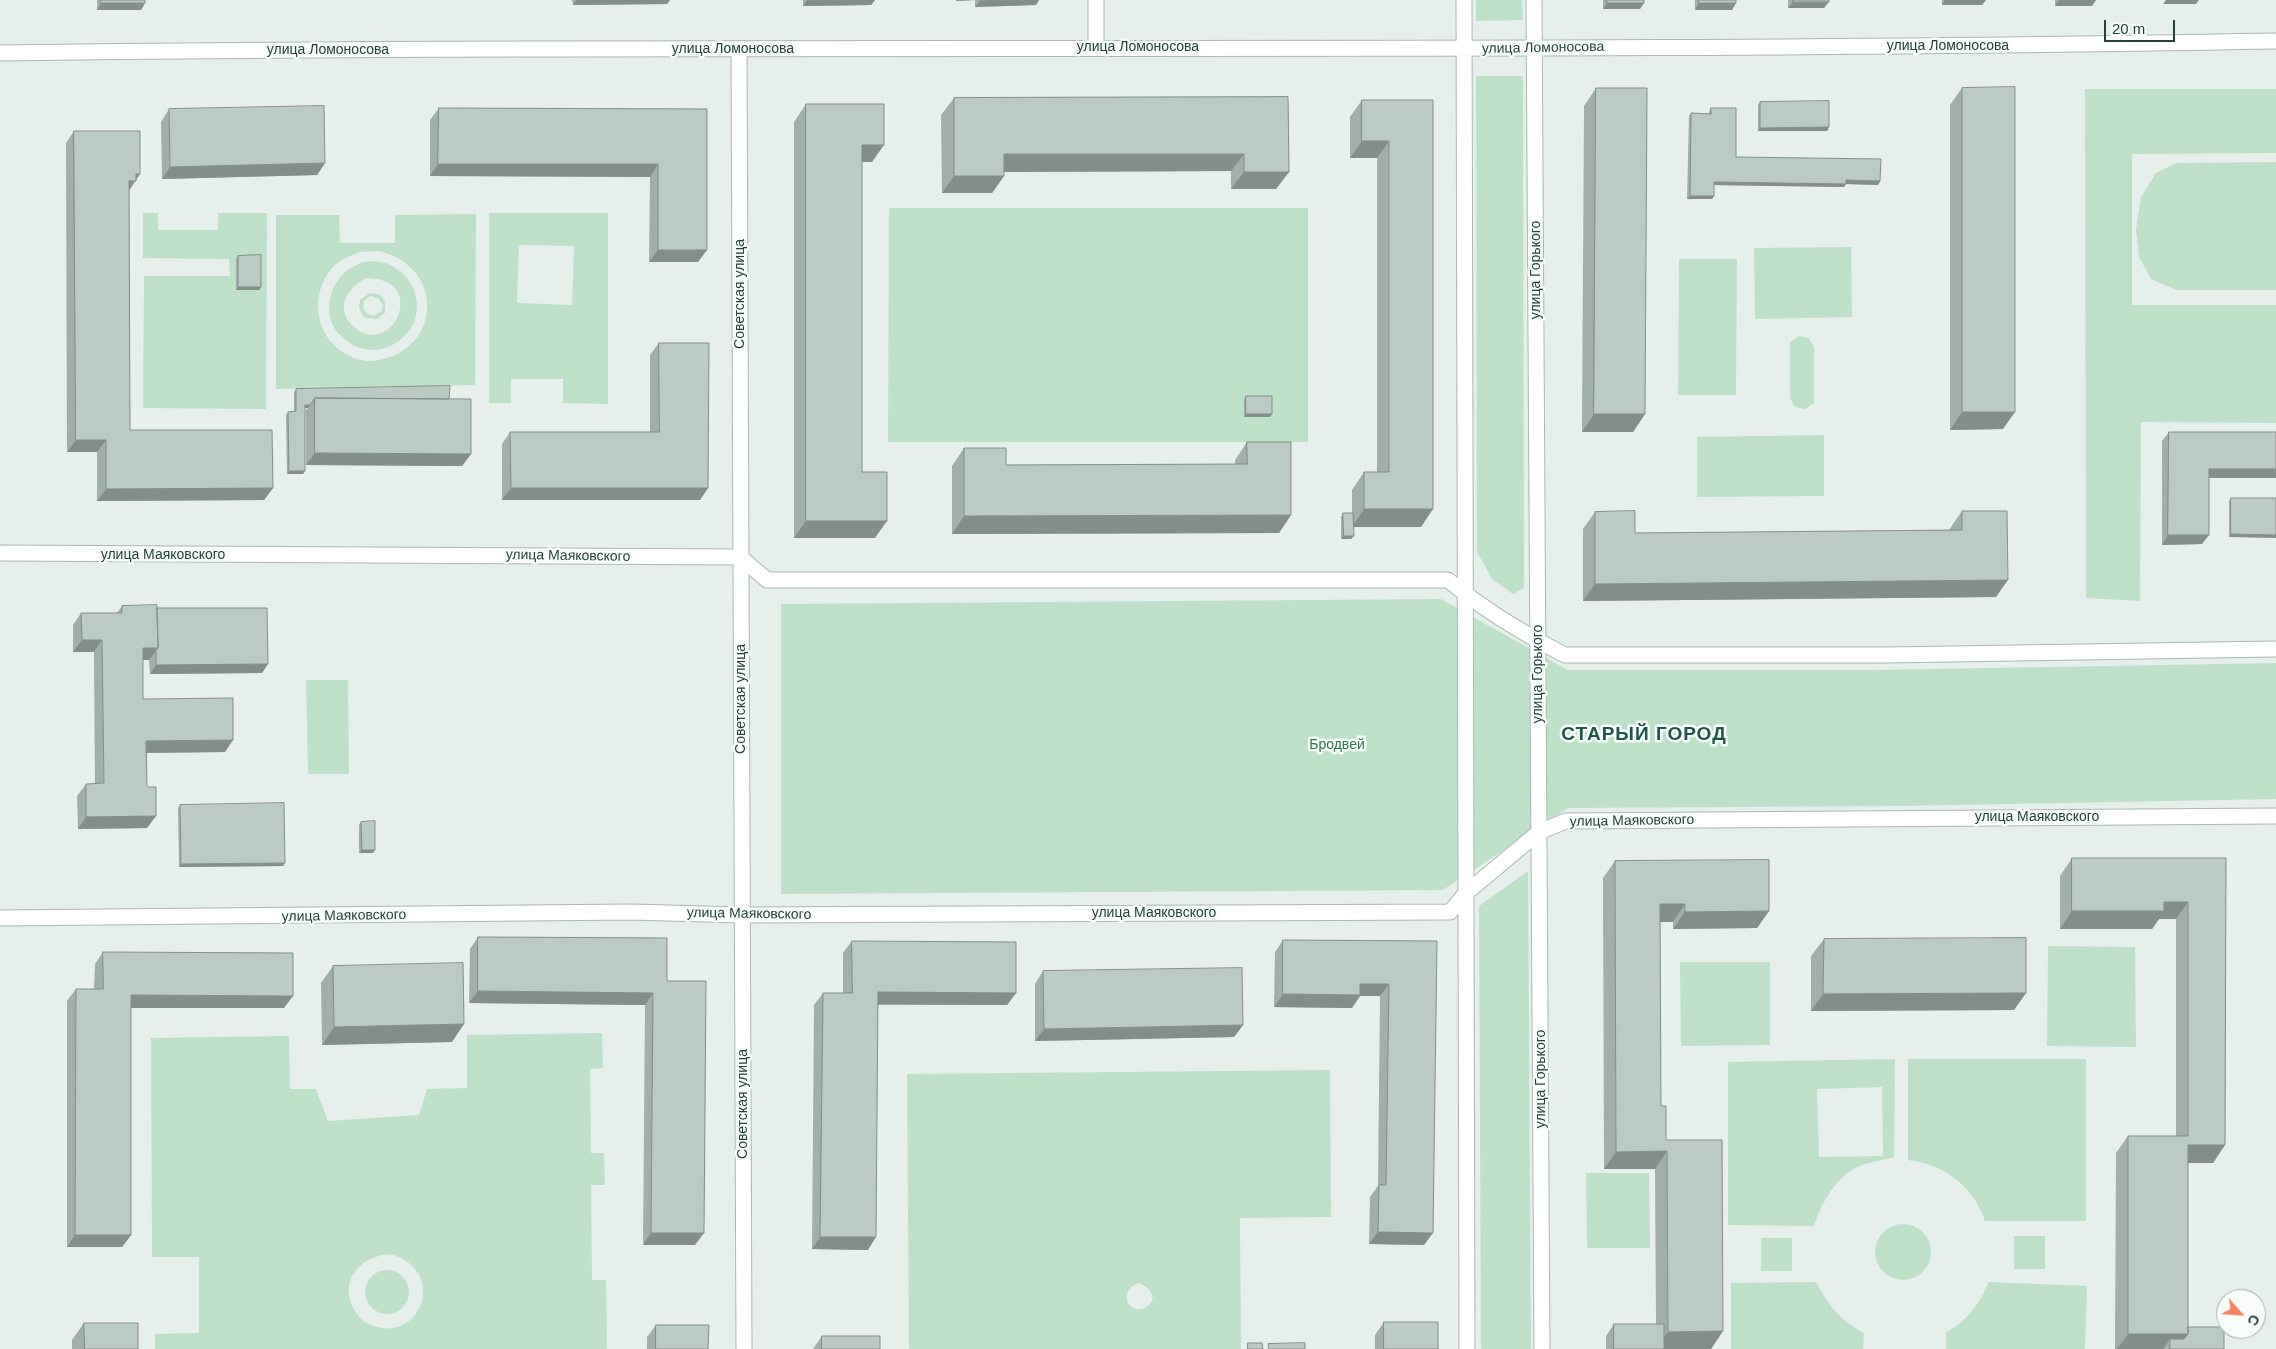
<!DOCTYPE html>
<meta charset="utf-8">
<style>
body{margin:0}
#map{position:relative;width:2276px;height:1349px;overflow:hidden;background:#e6efeb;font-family:Arial,sans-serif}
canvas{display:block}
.north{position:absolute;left:2216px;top:1289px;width:50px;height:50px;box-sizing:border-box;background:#f7fbf9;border:1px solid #a3b1ad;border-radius:50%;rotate:116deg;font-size:14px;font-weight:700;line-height:20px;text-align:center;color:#24423a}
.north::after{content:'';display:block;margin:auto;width:18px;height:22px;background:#f4845f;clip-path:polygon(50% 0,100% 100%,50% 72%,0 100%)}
.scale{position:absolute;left:2104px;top:20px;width:71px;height:22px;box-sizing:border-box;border:2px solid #24423a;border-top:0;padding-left:6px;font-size:15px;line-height:18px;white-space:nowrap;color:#24423a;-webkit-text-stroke:4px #f7fbf9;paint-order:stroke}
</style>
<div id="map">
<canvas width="2276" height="1349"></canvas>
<div class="north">С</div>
<div class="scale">20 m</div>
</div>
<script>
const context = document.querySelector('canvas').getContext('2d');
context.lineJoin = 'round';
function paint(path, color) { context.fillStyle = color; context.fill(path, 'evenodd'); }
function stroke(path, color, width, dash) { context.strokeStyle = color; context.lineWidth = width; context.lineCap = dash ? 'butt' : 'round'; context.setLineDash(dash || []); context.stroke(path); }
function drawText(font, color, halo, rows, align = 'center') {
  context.font = font + ' Arial,sans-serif'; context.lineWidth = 5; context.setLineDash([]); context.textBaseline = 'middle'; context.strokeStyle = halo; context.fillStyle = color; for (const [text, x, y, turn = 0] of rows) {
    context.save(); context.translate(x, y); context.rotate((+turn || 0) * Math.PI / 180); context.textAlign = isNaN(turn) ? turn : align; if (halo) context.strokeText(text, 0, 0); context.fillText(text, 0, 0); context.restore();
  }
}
const green = new Path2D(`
 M1476 0H1522L1523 20 1476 21Z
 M1476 76H1523L1524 588 1513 594 1492 579 1477 552Z
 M2085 89H2276V153L2132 154V305H2276V423L2141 422 2140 601 2086 598Z
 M2276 162V290H2176L2151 279 2139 257 2136 230 2141 197 2156 173 2176 163Z
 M889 208H1308V442H888Z
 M143 213H158V230H218V213H267L266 409 143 408 144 276H230L229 259 143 258Z
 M489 213H608V404L563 403V379H511V403H489ZM519 245 574 246 572 305 517 303Z
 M476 214 475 385 276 389V215H339L340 243H395V215ZM360 252C368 252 379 250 386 253 444 272 440 349 379 360 362 364 344 356 332 343 312 321 314 284 336 264 342 259 353 255 360 252Z
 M1851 247 1852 317 1755 319 1754 248Z
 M1679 259H1737L1736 395H1678Z
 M362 262C368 262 376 261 381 262 392 264 403 272 409 281 439 327 378 375 340 335 323 318 327 291 343 274 347 269 356 266 362 262ZM366 278C432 278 390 365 351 324 335 306 349 287 366 278Z
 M370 293 380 295 385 301V313L377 319 364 317 359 308 360 300ZM370 296 378 298 383 305 382 311 373 316 367 314 363 308 364 301Z
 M1799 336 1809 338 1814 347V403L1805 409 1795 407 1790 398V342Z
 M1824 435V496L1697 497V437Z
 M1441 599 1568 670H1875L2276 663V799L1901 806 1568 808 1443 890 781 894V604Z
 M306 680H348L349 774H308Z
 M1528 871 1531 1349H1481L1479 906Z
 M2048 946 2135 947 2136 1047 2047 1046Z
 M1680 962H1770V1045L1681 1046Z
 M602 1033 603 1068 590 1069 591 1153H604L605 1185H591L592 1280H606L607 1349H155V1334L199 1333V1257H152L151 1038 289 1036 290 1089H316L328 1121 419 1115 427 1089 467 1088V1035ZM390 1254C446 1269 424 1339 377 1327 367 1325 358 1318 354 1309 338 1280 361 1256 390 1254Z
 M1895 1059 1894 1157C1880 1161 1861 1163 1849 1172 1832 1184 1820 1207 1814 1226L1728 1225V1062ZM1882 1087 1883 1156 1819 1157 1817 1089Z
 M1908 1059H2086V1221H1985C1974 1186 1943 1164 1908 1160Z
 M1330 1070 1331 1217 1240 1218 1241 1349H909L907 1074ZM1138 1283C1149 1286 1160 1299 1146 1307 1131 1317 1116 1293 1138 1283Z
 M1586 1173H1649L1650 1248H1587Z
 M1875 1252a28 28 0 1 1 56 0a28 28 0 1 1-56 0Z
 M2014 1236H2045V1269H2014Z
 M1761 1238H1792V1271H1761Z
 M365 1292a22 22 0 1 1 44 0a22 22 0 1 1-44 0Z
 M1816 1282C1829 1306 1840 1320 1864 1333L1863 1349H1731V1283Z
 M1989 1282 2087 1286 2085 1349H1946V1332C1967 1322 1980 1302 1989 1282Z`);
const minor = new Path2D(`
 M1464 0 1467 1349
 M1534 0 1542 1349
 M1096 47V0
 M739 49 744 1349
 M0 53C759 43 1517 55 2276 41`);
const tertiary = new Path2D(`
 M0 553 740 557 767 580H1448C1483 609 1524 634 1565 655H1886L2276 649
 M0 918 631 912 742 915 1450 912 1466 893 1539 832 1566 821 2276 816`);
const wall = new Path2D(`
 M97 0H145V3L141 10H97Z
 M572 0H670L667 4 573 5Z
 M803 0H875L871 5 803 6Z
 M956 0H1039L1036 5 975 7V0L956 1Z
 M1603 0H1644L1640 9H1603Z
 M1695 0H1736V3L1732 10H1695Z
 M1788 0H1829L1824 8H1788Z
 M1942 0H1986L1982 5H1942Z
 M2055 0H2096L2092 6H2055Z
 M1596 88 1645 414 1633 432H1582L1584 106Z
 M1962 88 2003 429 1950 430V105Z
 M1288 97 1289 172 1276 189H1231V171L1004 172V176L992 193H942L941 115 954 98Z
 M1362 100H1433L1421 527H1354L1351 539H1341V517L1343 513H1352V490L1364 472H1377V158H1350V117Z
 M1760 102 1829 127 1827 131H1758V105Z
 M806 104 872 162H862V472L875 538H794V122Z
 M439 108 707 109 698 262H649L650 177 430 176V120Z
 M1711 108 1736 157 1880 181 1878 185 1846 184 1844 187 1714 185V196L1712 199H1687L1689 116 1691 113 1709 114V112Z
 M169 109 325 163 317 175 162 179 161 122Z
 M74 131 136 180 129 191 130 430 273 488 264 500 97 501V452H67L66 143Z
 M238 256 261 287 259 290H236V259Z
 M659 343 708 488 700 500H502V444L510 432H650V355Z
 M296 389 449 399 471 454 462 466 306 465V410L308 408H305L303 474H287L286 415 288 412H294V392Z
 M1246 396 1270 417H1244V399Z
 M2169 432 2276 478H2209L2202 544 2162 545V441Z
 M1247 442 1291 515 1279 533 952 534V466L964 448 1006 465 1235 464V460Z
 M2231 498H2276L2229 537V501Z
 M1962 511 1996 597 1583 601V529L1595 512 1635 533 1949 530Z
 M122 606 157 608 262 673 150 674 149 660H143V699L225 752 147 753V828L78 829 77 796 86 784H95L94 652H73V625L81 613H117Z
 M180 805 285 863 283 866 179 867 178 808Z
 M361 822 373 853H359V825Z
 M2072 858H2226L2225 1145 2213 1163H2188V1327L2224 1349H2115L2116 1153 2128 1136H2176V919H2159L2152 929H2060V876Z
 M1615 861 1769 911 1757 928 1673 929V922H1660L1661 1106 1666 1140 1723 1331 1711 1349H1606V1336L1614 1324H1656L1655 1169H1604L1603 878Z
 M478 937 667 981 695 1245H643L645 1005 469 1003 470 949Z
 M1824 939 2026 993 2014 1010 1811 1011V956Z
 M1283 940 1437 941 1424 1245 1369 1244 1370 1197 1378 1186 1380 996H1360L1352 1008 1274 1007 1275 952Z
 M852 941 1016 993 1007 1005H878L868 1250 812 1249 814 1005 823 993H843V953Z
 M103 952 284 1008H131V1235L122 1247H67V1001L76 989H94L95 964Z
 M333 966 452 1042 322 1045 321 983Z
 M1043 971 1243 1025 1234 1037 1035 1041V984Z
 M1384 1322 1438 1349H1375V1335Z
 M84 1323 138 1349H72V1340Z
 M656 1325 708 1349H647V1337Z
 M822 1336 880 1349H813Z`);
const shadedWall = new Path2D(`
 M576 0H670L667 4 573 5Z
 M807 0H875L871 5 803 6Z
 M957 0H976L956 1Z
 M1005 0H1039L1036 5 975 7 980 1Z
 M1945 0H1986L1982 5H1942Z
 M2059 0H2096L2092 6H2055Z
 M2166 0H2199L2196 4H2163Z
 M1793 2H1829L1824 8H1788Z
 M101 3H145L141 10H97Z
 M1607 3H1644L1640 9H1603Z
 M1699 3H1736L1732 10H1695Z
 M1829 127 1827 131H1758L1760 128Z
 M1362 141H1389L1377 158H1350Z
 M862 145H884L872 162H850Z
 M1004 154H1244L1231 171 992 172Z
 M325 163 317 175 162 179 170 167Z
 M438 164H658L650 177 430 176Z
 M1244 172H1289L1276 189H1231Z
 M136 174H140L127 193 129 181Z
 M954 176H1004L992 193H942Z
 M1846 180 1880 181 1878 185 1846 184 1844 187 1712 185 1714 182Z
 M1690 196H1714L1712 199H1687Z
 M658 250H707L698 262H649Z
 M238 287H261L259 290H236Z
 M305 405H310L308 408H303Z
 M1962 412H2015L2003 429 1950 430Z
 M1246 414H1272L1270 417H1244Z
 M1594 414H1645L1633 432H1582Z
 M76 440H106L97 452H67Z
 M315 453 471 454 462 466 306 465Z
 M2209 469H2276V478H2202Z
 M289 471H305L303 474H287Z
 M273 488 264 500 97 501 106 489Z
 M511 488H708L700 500H502Z
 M1364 509H1433L1421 527H1352Z
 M1291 515 1279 533 952 534 964 516Z
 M806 521H887L875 538H794Z
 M2231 534 2276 535V538L2229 537Z
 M2168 535H2209L2202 544 2162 545Z
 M1344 536H1354L1351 539H1341Z
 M2008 580 1996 597 1583 601 1595 584Z
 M82 640H102L94 652H73Z
 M143 648H158L149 660H134Z
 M268 664 262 673 150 674 156 665Z
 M233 740 225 752 138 753 146 741Z
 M156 816 147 828 78 829 86 817Z
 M362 850H375L373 853H359Z
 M285 863 283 866 179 867 181 864Z
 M2164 902H2188L2176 919H2159L2152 929H2060L2072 911Z
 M1660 904H1685L1673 922H1648Z
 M1769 911 1757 928 1673 929 1685 912Z
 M1360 984H1389L1380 996H1360L1352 1008 1274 1007 1283 994Z
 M478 991 653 993 645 1005 469 1003Z
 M878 992 1016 993 1007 1005 870 1004Z
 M2026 993 2014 1010 1811 1011 1823 994Z
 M131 995 293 996 284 1008H122Z
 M464 1024 452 1042 322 1045 334 1027Z
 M1243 1025 1234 1037 1035 1041 1044 1029Z
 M2188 1145H2225L2213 1163H2176Z
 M1667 1151 1655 1169H1604L1616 1152Z
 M1378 1232 1433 1233 1424 1245 1369 1244Z
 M651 1233H704L695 1245H643Z
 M75 1235H131L122 1247H67Z
 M820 1237H876L868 1250 812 1249Z
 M1723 1331 1711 1349H1656L1668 1332Z
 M2128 1334H2188L2177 1349 2170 1339 2163 1349H2117Z`);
const building = new Path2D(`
 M101 0H145V3H101Z
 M980 0H1005L980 1Z
 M1607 0H1644V3H1607Z
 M1699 0H1736V3H1699Z
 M1793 0H1829V2H1793Z
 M2015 87V412H1962V88Z
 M1596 88H1647L1645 414H1594Z
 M1288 97 1289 172H1244V154H1004V176H954V98Z
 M1362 100H1433V509H1364V472H1389V141H1362Z
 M1829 101V127L1760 128V102Z
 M806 104H884V145H862V472H887V521H806Z
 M324 106 325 163 170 167 169 109Z
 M439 108 707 109V250H658V164H438Z
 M1711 108H1736V157L1881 159 1880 181 1846 180V184L1714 182V196H1690L1691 113 1711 114Z
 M74 131H140V174H136V181H129L130 430H272L273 488 106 489V440H76Z
 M261 255V287H238V256Z
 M659 343H709L708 488H511L510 432H659Z
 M450 386 449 399 315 398 310 405H305V471H289L288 412 296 411V389Z
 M1246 396H1272V414H1246Z
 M315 398 471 399V454L315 453Z
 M2169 432H2276V469H2209V535H2168Z
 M1247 442H1291V515L964 516V448H1006V465L1247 464Z
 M2231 498H2276V535L2231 534Z
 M1635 511V533L1962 530V511H2007L2008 580 1595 584V512Z
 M1343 513H1353L1354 536H1344Z
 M157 605 158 648H143V699L233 698V740L146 741 147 787H156V816L86 817V784L104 783 102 640H82L81 613H122V606Z
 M157 608H267L268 664 156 665V650L158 648Z
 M284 803 285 863 181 864 180 805Z
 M375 821V850H362L361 822Z
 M2072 858H2226L2225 1145H2188V1334H2128V1136H2188V902H2164V911H2072Z
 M1769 860V911L1685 912V904H1660L1661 1106H1666V1140H1722L1723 1331 1668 1332 1667 1151 1616 1152 1615 861Z
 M478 937 667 938V981H706L704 1233H651L653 993 478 991Z
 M2026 938V993L1823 994 1824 939Z
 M1283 940 1437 941 1433 1233 1378 1232 1379 1185H1386L1389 984H1360V995L1283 994Z
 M852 941 1016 942V993L878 992 876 1237H820L823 993H852Z
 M103 952 293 953V996L131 995V1235H75L76 989H103Z
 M463 963 464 1024 334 1027 333 966Z
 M1242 968 1243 1025 1044 1029 1043 971Z
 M1384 1322H1438V1349H1384Z
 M84 1323H138V1349H85Z
 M1614 1324H1664V1349H1614Z
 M656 1325H709L708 1349H656Z
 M2188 1327H2224V1349H2170V1339H2184L2188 1334Z
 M822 1336H880V1349H822Z
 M1248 1343H1262L1263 1349H1248Z
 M1305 1343V1349H1269L1268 1344Z`);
const streetNames = [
 ["улица Ломоносова",1948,46],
 ["улица Ломоносова",1138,47],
 ["улица Ломоносова",1543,48,-1],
 ["улица Ломоносова",733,49],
 ["улица Ломоносова",328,50],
 ["улица Горького",1536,270,-90],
 ["Советская улица",740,294,-90],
 ["улица Маяковского",163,555],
 ["улица Маяковского",568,556,1],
 ["улица Горького",1538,674,-90],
 ["Советская улица",741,699,-90],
 ["улица Маяковского",2037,817],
 ["улица Маяковского",1632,821,-1],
 ["улица Маяковского",1154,913],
 ["улица Маяковского",749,914,1],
 ["улица Маяковского",344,916,-1],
 ["улица Горького",1541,1079,-90],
 ["Советская улица",743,1104,-90]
];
const parkNames = [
 ["Бродвей",1337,745]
];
const districtNames = [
 ["СТАРЫЙ ГОРОД",1644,735]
];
paint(green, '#bfe0c8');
stroke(minor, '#a8b8b2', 17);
stroke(tertiary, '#a8b8b2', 17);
stroke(minor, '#fff', 15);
stroke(tertiary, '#fff', 15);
paint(wall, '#a1aea9');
paint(shadedWall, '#838d89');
paint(building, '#bbcac4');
stroke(building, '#838d89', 1);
drawText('14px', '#24423a', '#f7fbf9', streetNames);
drawText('14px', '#2d7a4b', '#f7fbf9', parkNames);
context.letterSpacing = '1px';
drawText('bold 19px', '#1f5548', '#f7fbf9', districtNames);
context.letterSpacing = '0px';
</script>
